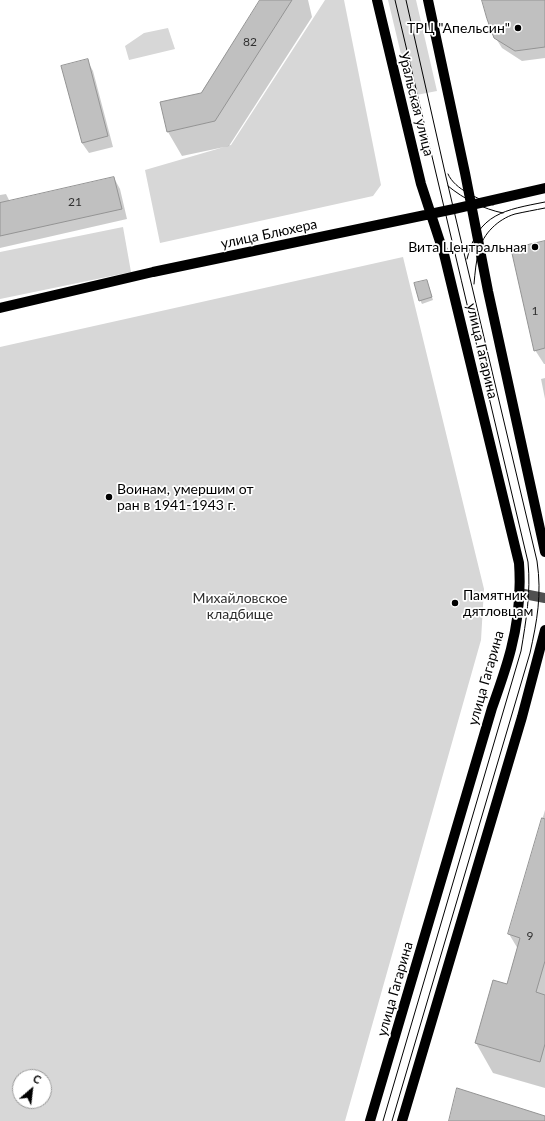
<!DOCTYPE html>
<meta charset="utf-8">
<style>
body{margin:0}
#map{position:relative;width:545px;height:1121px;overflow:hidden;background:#fff;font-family:Lato,sans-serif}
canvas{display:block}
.north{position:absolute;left:12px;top:1069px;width:40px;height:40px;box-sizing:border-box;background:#fff;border:1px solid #999;border-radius:50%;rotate:28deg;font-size:11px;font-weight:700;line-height:16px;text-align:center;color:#000}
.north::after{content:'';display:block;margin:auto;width:14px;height:18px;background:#000;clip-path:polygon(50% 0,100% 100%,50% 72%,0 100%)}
</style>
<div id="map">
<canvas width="545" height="1121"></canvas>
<div class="north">С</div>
</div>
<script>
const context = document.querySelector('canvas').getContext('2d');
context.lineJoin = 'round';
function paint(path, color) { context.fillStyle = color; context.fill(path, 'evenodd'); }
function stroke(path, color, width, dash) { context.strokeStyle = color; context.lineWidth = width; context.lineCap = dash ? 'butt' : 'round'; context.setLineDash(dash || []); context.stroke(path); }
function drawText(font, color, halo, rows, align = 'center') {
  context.font = font + ' Lato,sans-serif'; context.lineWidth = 3.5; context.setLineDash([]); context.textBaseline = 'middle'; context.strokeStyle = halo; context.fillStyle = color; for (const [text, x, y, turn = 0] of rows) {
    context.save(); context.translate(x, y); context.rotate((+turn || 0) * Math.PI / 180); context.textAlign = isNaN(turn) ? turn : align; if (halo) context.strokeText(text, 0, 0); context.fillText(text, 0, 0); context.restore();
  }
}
const green = new Path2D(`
 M325 0H344L381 185 373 196 160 243 145 170 231 145Z
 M388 0H416L437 91 411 96Z
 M168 28 175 49 129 60 125 46 144 33Z
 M123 227 131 272 0 299V252Z
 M403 257 484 589 481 640 345 1121H0V347ZM20 1077H44V1101H20Z`);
const shadow = new Path2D(`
 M261 0H308L312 17 229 146 182 156 168 132 202 94Z
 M483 0H545V58L522 61 502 48 495 37Z
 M87 60 93 71 113 147 89 153 82 143Z
 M114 178 120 189 127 219 0 248V195L6 194 10 202Z
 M545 242V364H544L535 350Z
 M427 281 433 300 422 304 420 300Z
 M545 378V399L541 379Z
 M545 810V1088L493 1073 476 1043 508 985 518 949 509 934Z`);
const building = new Path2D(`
 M260 0H292L215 121 167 132 160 102 201 93Z
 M482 0H545V47L515 51 494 38 487 19Z
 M88 59 108 136 82 143 61 66Z
 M114 177 122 209 0 236V203Z
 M545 241V348L534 351 511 249Z
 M427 280 432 297 419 301 414 283Z
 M542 818 545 819V961L536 992 545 995V1044L540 1062 475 1043 493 980 507 984 520 938 508 934Z
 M457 1088 545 1116V1121H449Z`);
const minor = new Path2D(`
 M519 593 545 598`);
const major = new Path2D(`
 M428 0 465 173 488 291 545 552
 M0 308 153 272 454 209 545 188
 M370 1121 492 708C499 688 506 669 511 649 518 622 521 591 519 563L444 254 421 184 377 0
 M402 1121 522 717 545 630`);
const tram = new Path2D(`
 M448 174C455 190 478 198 493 205
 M448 186C464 199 483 209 503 213
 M467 259C478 213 505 210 545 202
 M474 284C475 273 476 261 479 250 483 234 498 219 515 214 524 212 535 210 545 208
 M383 1121 521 651C526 621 531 592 528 562L395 0
 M392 1121 530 653C537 621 542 595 537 561L446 177 406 0`);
const markers = [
 [518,28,4,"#000"],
 [535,247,4,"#000"],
 [109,497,4,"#000"],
 [455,603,4,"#000"]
];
const numberNames = [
 ["82",250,42],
 ["21",75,202],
 ["1",535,311],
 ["9",530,936]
];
const poiNames = [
 ["ТРЦ \"Апельсин\"",510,28],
 ["Вита Центральная",527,247],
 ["Воинам, умершим от",117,489,"left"],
 ["ран в 1941-1943 г.",117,505,"left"],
 ["Памятник",463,595,"left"],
 ["дятловцам",463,611,"left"]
];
const streetNames = [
 ["Уральская улица",416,104,76],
 ["улица Блюхера",269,234,-12],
 ["улица Гагарина",482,351,77],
 ["улица Гагарина",486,678,-74],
 ["улица Гагарина",395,989,-74]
];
const parkNames = [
 ["Михайловское",240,598],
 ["кладбище",240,614]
];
paint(green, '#d7d7d7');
paint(shadow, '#0003');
paint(building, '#c0c0c0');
stroke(building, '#949494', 1);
stroke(minor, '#505050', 10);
stroke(major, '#000', 10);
stroke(tram, '#000', 1);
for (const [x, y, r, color] of markers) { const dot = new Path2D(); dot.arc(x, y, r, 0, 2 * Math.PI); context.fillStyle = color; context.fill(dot); stroke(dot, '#fff', 1.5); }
drawText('12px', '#303030', null, numberNames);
drawText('14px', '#000', '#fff', poiNames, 'right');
drawText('14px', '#000', '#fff', streetNames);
drawText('14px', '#2e2e2e', '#fff', parkNames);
</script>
